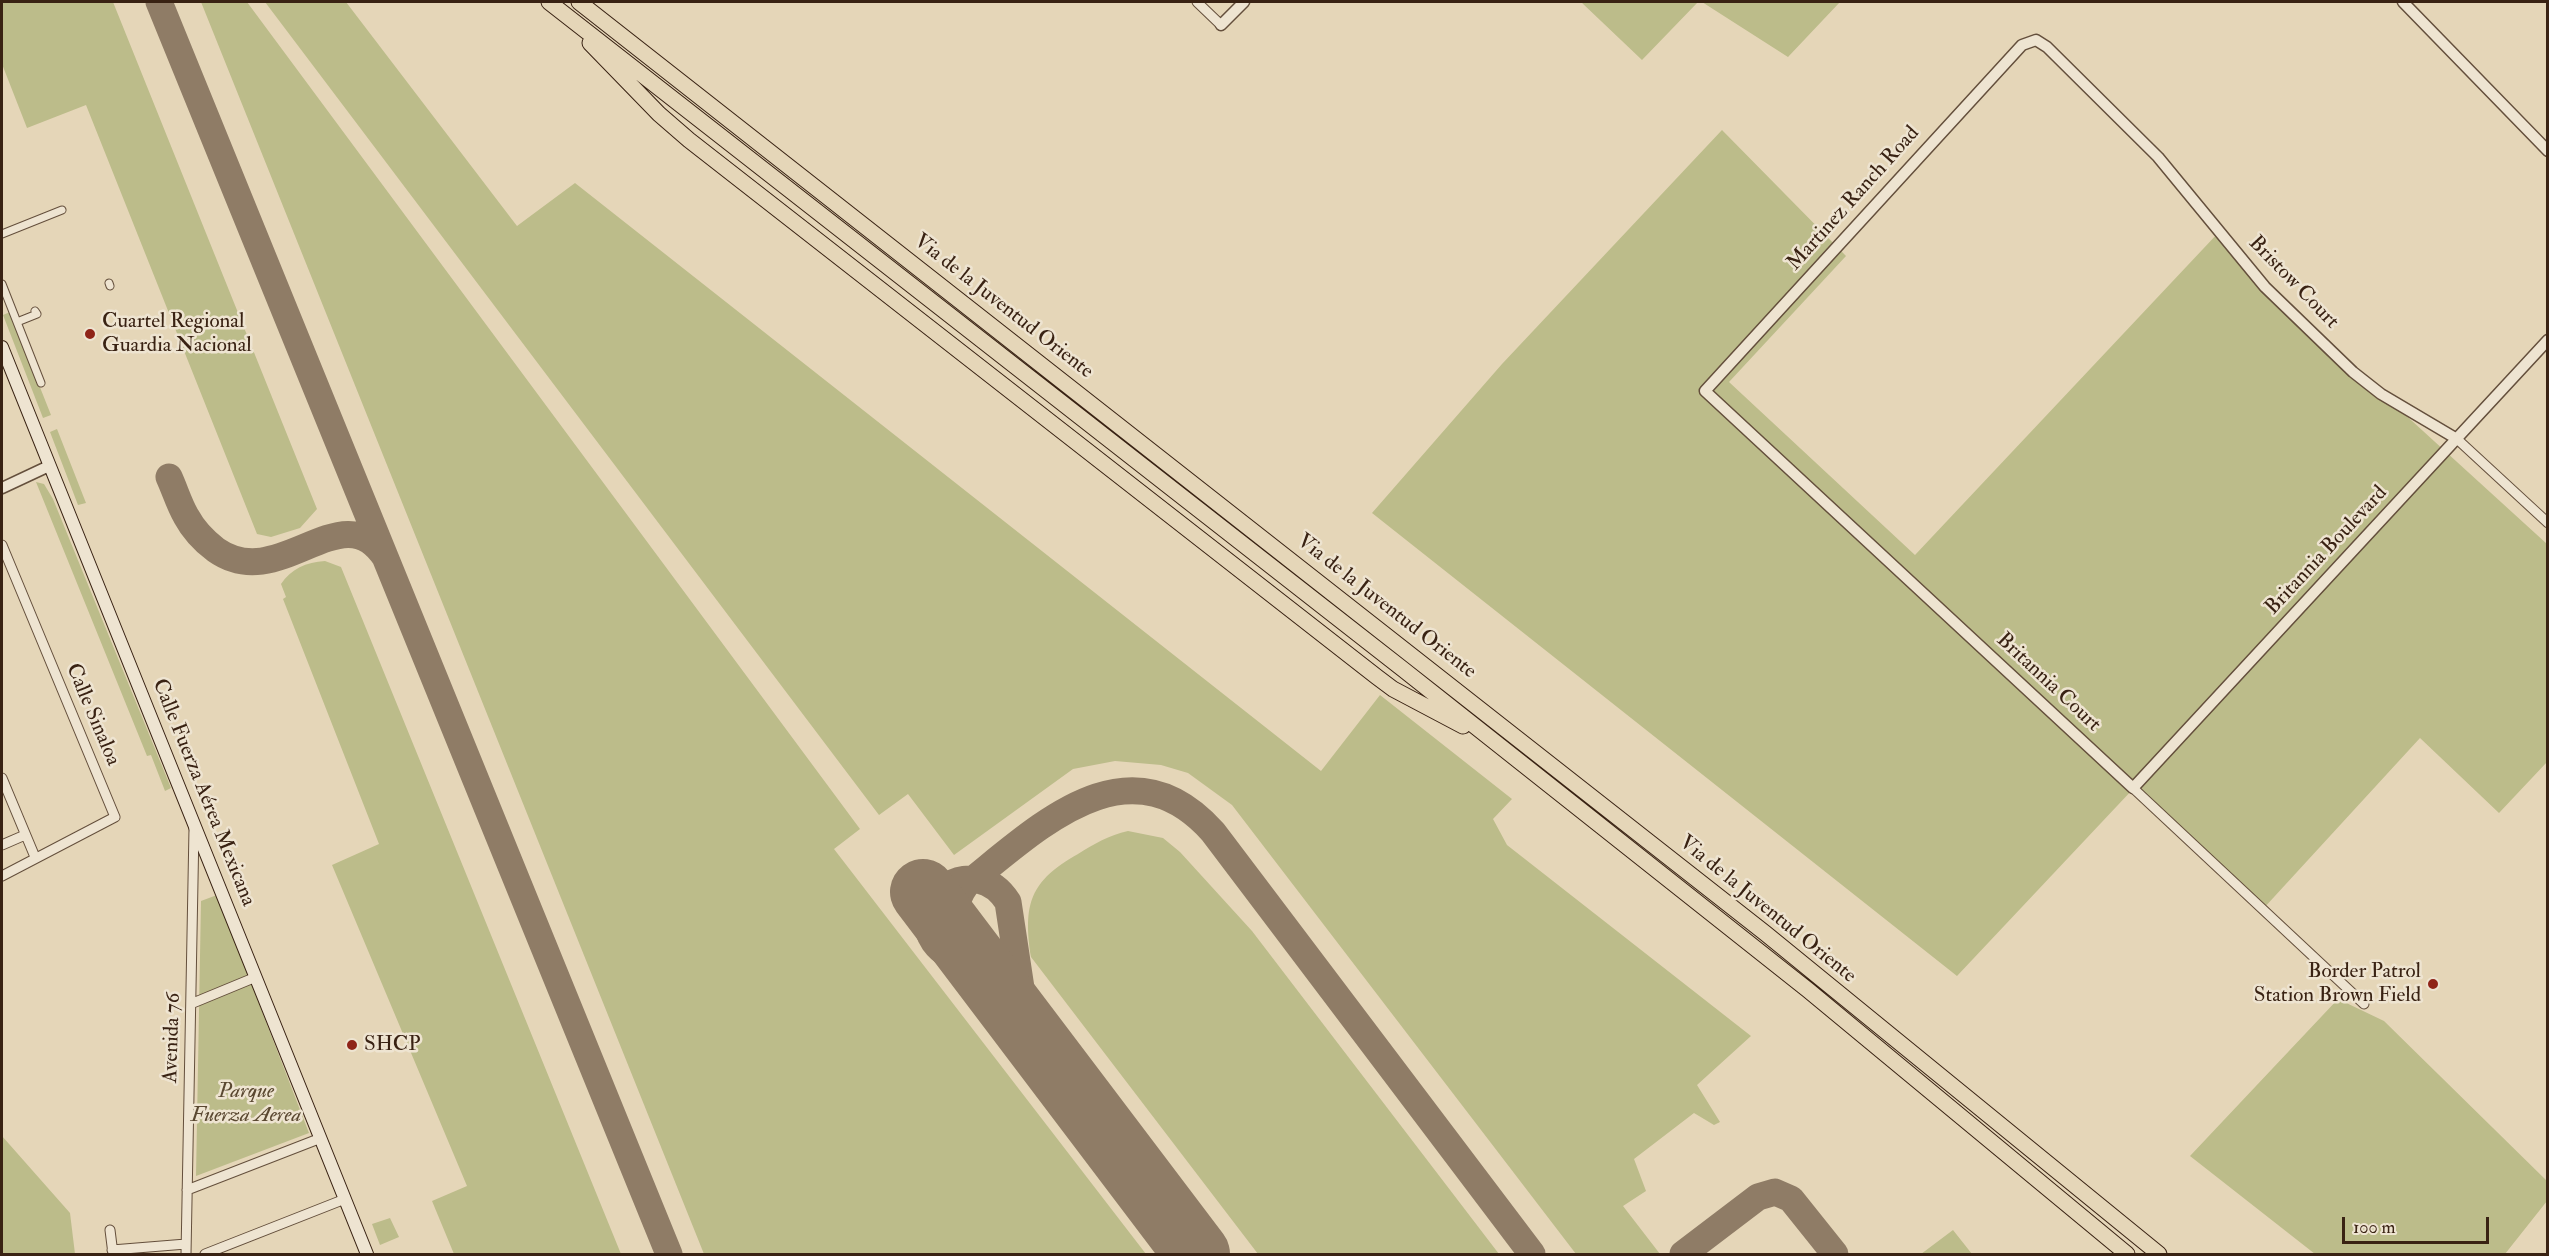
<!DOCTYPE html>
<meta charset="utf-8">
<style>
body{margin:0}
#map{position:relative;width:2549px;height:1256px;overflow:hidden;background:#e5d6b8;font-family:"IM FELL Double Pica",serif}
canvas{display:block}
.frame{position:absolute;inset:0;border:3px solid #392213;pointer-events:none}
.scale{position:absolute;left:2342px;top:1217px;width:147px;height:27px;box-sizing:border-box;border:3px solid #392213;border-top:0;padding-left:8px;font-size:18px;line-height:21px;white-space:nowrap;color:#392213;-webkit-text-stroke:4px #eee4d1;paint-order:stroke}
</style>
<div id="map">
<canvas width="2549" height="1256"></canvas>
<div class="frame"></div>
<div class="scale">100 m</div>
</div>
<script>
const context = document.querySelector('canvas').getContext('2d');
context.lineJoin = 'round';
function paint(path, color) { context.fillStyle = color; context.fill(path, 'evenodd'); }
function stroke(path, color, width, dash) { context.strokeStyle = color; context.lineWidth = width; context.lineCap = dash ? 'butt' : 'round'; context.setLineDash(dash || []); context.stroke(path); }
function drawText(font, color, halo, rows, align = 'center') {
  context.font = font + ' "IM FELL Double Pica",serif'; context.lineWidth = 5; context.setLineDash([]); context.textBaseline = 'middle'; context.strokeStyle = halo; context.fillStyle = color; for (const [text, x, y, turn = 0] of rows) {
    context.save(); context.translate(x, y); context.rotate((+turn || 0) * Math.PI / 180); context.textAlign = isNaN(turn) ? turn : align; if (halo) context.strokeText(text, 0, 0); context.fillText(text, 0, 0); context.restore();
  }
}
const green = new Path2D(`
 M2 2H113L317 509 300 528 271 537 257 534 86 105 27 128 2 64Z
 M201 2H247L860 829 834 849 1146 1254H704Z
 M265 2H346L517 226 575 183 1321 771 1380 695 1512 799 1493 819 1507 845 1751 1036 1697 1085 1720 1122 1714 1125 1694 1113 1634 1159 1646 1191 1623 1206 1660 1254H1576L1232 805 1188 773 1161 765 1115 761 1073 769 954 855 908 794 879 815Z
 M1581 2H1698L1642 60Z
 M1702 2H1840L1788 57Z
 M1722 130 1846 256 1729 382 1915 555 2219 232 2265 287 2547 544V762L2499 813 2420 738 2263 909 2133 789 1957 976 1372 513 1502 364Z
 M10 312 51 415 43 418 3 315Z
 M57 429 86 503 78 505 50 432Z
 M36 482 44 484 53 499 171 788 165 791 151 755 147 756Z
 M325 561 341 567 621 1254H454L432 1201 467 1186 332 865 379 844 283 599 286 597 281 584C291 569 306 562 325 561Z
 M1128 831 1163 838 1180 852 1252 931 1499 1254H1258L1031 957C1023 904 1030 881 1078 854 1094 844 1109 835 1128 831Z
 M217 895 309 1133 196 1176 201 901Z
 M2338 999 2384 1021 2547 1181V1201L2505 1254H2315L2190 1156Z
 M2 1136 70 1213 75 1254H2Z
 M390 1218 399 1237 380 1245 372 1224Z
 M1953 1230 1972 1254H1921Z`);
const taxiway = new Path2D(`
 M159 2 669 1254
 M169 477C175 490 179 504 186 516 193 529 204 541 216 550 280 595 342 491 385 557
 M961 942C954 920 952 904 966 885 1038 828 1128 737 1213 832L1532 1254
 M990 981C985 976 980 968 973 965 957 958 945 957 934 942 904 897 975 850 1008 902L1026 1021 1037 1043
 M1683 1254 1758 1197 1775 1192 1791 1199 1835 1254`);
const runway = new Path2D(`
 M923 892 1197 1254`);
const pedestrian = new Path2D(`
 M2 234 62 210
 M109 283 110 286
 M2 284 41 383
 M17 322 37 314 35 311`);
const minor = new Path2D(`
 M1197 2 1221 25
 M2457 439 2548 523
 M2 545 115 817 2 876
 M2 778 35 857
 M2133 788 2364 1004
 M2 845 25 835
 M193 1003 256 977
 M187 1190 321 1138
 M110 1230 113 1254
 M112 1250 186 1244
 M186 1254 194 828
 M205 1254 345 1199`);
const tertiary = new Path2D(`
 M2403 2 2548 151
 M1221 25 1244 2
 M2457 439 2381 394 2353 372 2265 287 2158 157 2047 47 2036 40 2022 45 1705 391 2133 788 2548 340
 M2 488 49 466`);
const secondary = new Path2D(`
 M2 347 367 1254`);
const trunk = new Path2D(`
 M549 2 1404 670 1808 990 2127 1254
 M579 2 1765 933 2159 1254
 M590 43 659 114 689 140 1377 677 1393 689 1463 726`);
const markers = [
 [90,334,6,"#8f2418"],
 [2433,984,6,"#8f2418"],
 [352,1045,6,"#8f2418"]
];
const streetNames = [
 ["Martinez Ranch Road",1854,199,-48],
 ["Bristow Court",2293,283,46],
 ["Via de la Juventud Oriente",1003,307,38],
 ["Britannia Boulevard",2327,551,-47],
 ["Via de la Juventud Oriente",1386,607,38],
 ["Britannia Court",2048,683,43],
 ["Calle Sinaloa",92,715,67],
 ["Calle Fuerza Aérea Mexicana",203,793,68],
 ["Via de la Juventud Oriente",1767,910,39],
 ["Avenida 76",173,1038,-88]
];
const poiNames = [
 ["Cuartel Regional",102,322],
 ["Guardia Nacional",102,346],
 ["Border Patrol",2421,972,"right"],
 ["Station Brown Field",2421,996,"right"],
 ["SHCP",364,1045]
];
const parkNames = [
 ["Parque",246,1092],
 ["Fuerza Aerea",246,1116]
];
paint(green, '#bcbc8a');
stroke(taxiway, '#8f7c66', 27);
stroke(runway, '#8f7c66', 66);
stroke(pedestrian, '#644f3c', 9);
stroke(minor, '#644f3c', 11);
stroke(tertiary, '#644f3c', 13);
stroke(secondary, '#392213', 14);
stroke(trunk, '#392213', 17);
stroke(pedestrian, '#eee4d1', 7);
stroke(minor, '#eee4d1', 9);
stroke(tertiary, '#eee4d1', 10);
stroke(secondary, '#eee4d1', 12);
stroke(trunk, '#e5d6b8', 15);
for (const [x, y, r, color] of markers) { const dot = new Path2D(); dot.arc(x, y, r, 0, 2 * Math.PI); context.fillStyle = color; context.fill(dot); stroke(dot, '#eee4d1', 2); }
drawText('21px', '#392213', '#eee4d1', streetNames);
drawText('21px', '#392213', '#eee4d1', poiNames, 'left');
drawText('italic 21px', '#5a4831', '#eee4d1', parkNames);
</script>
